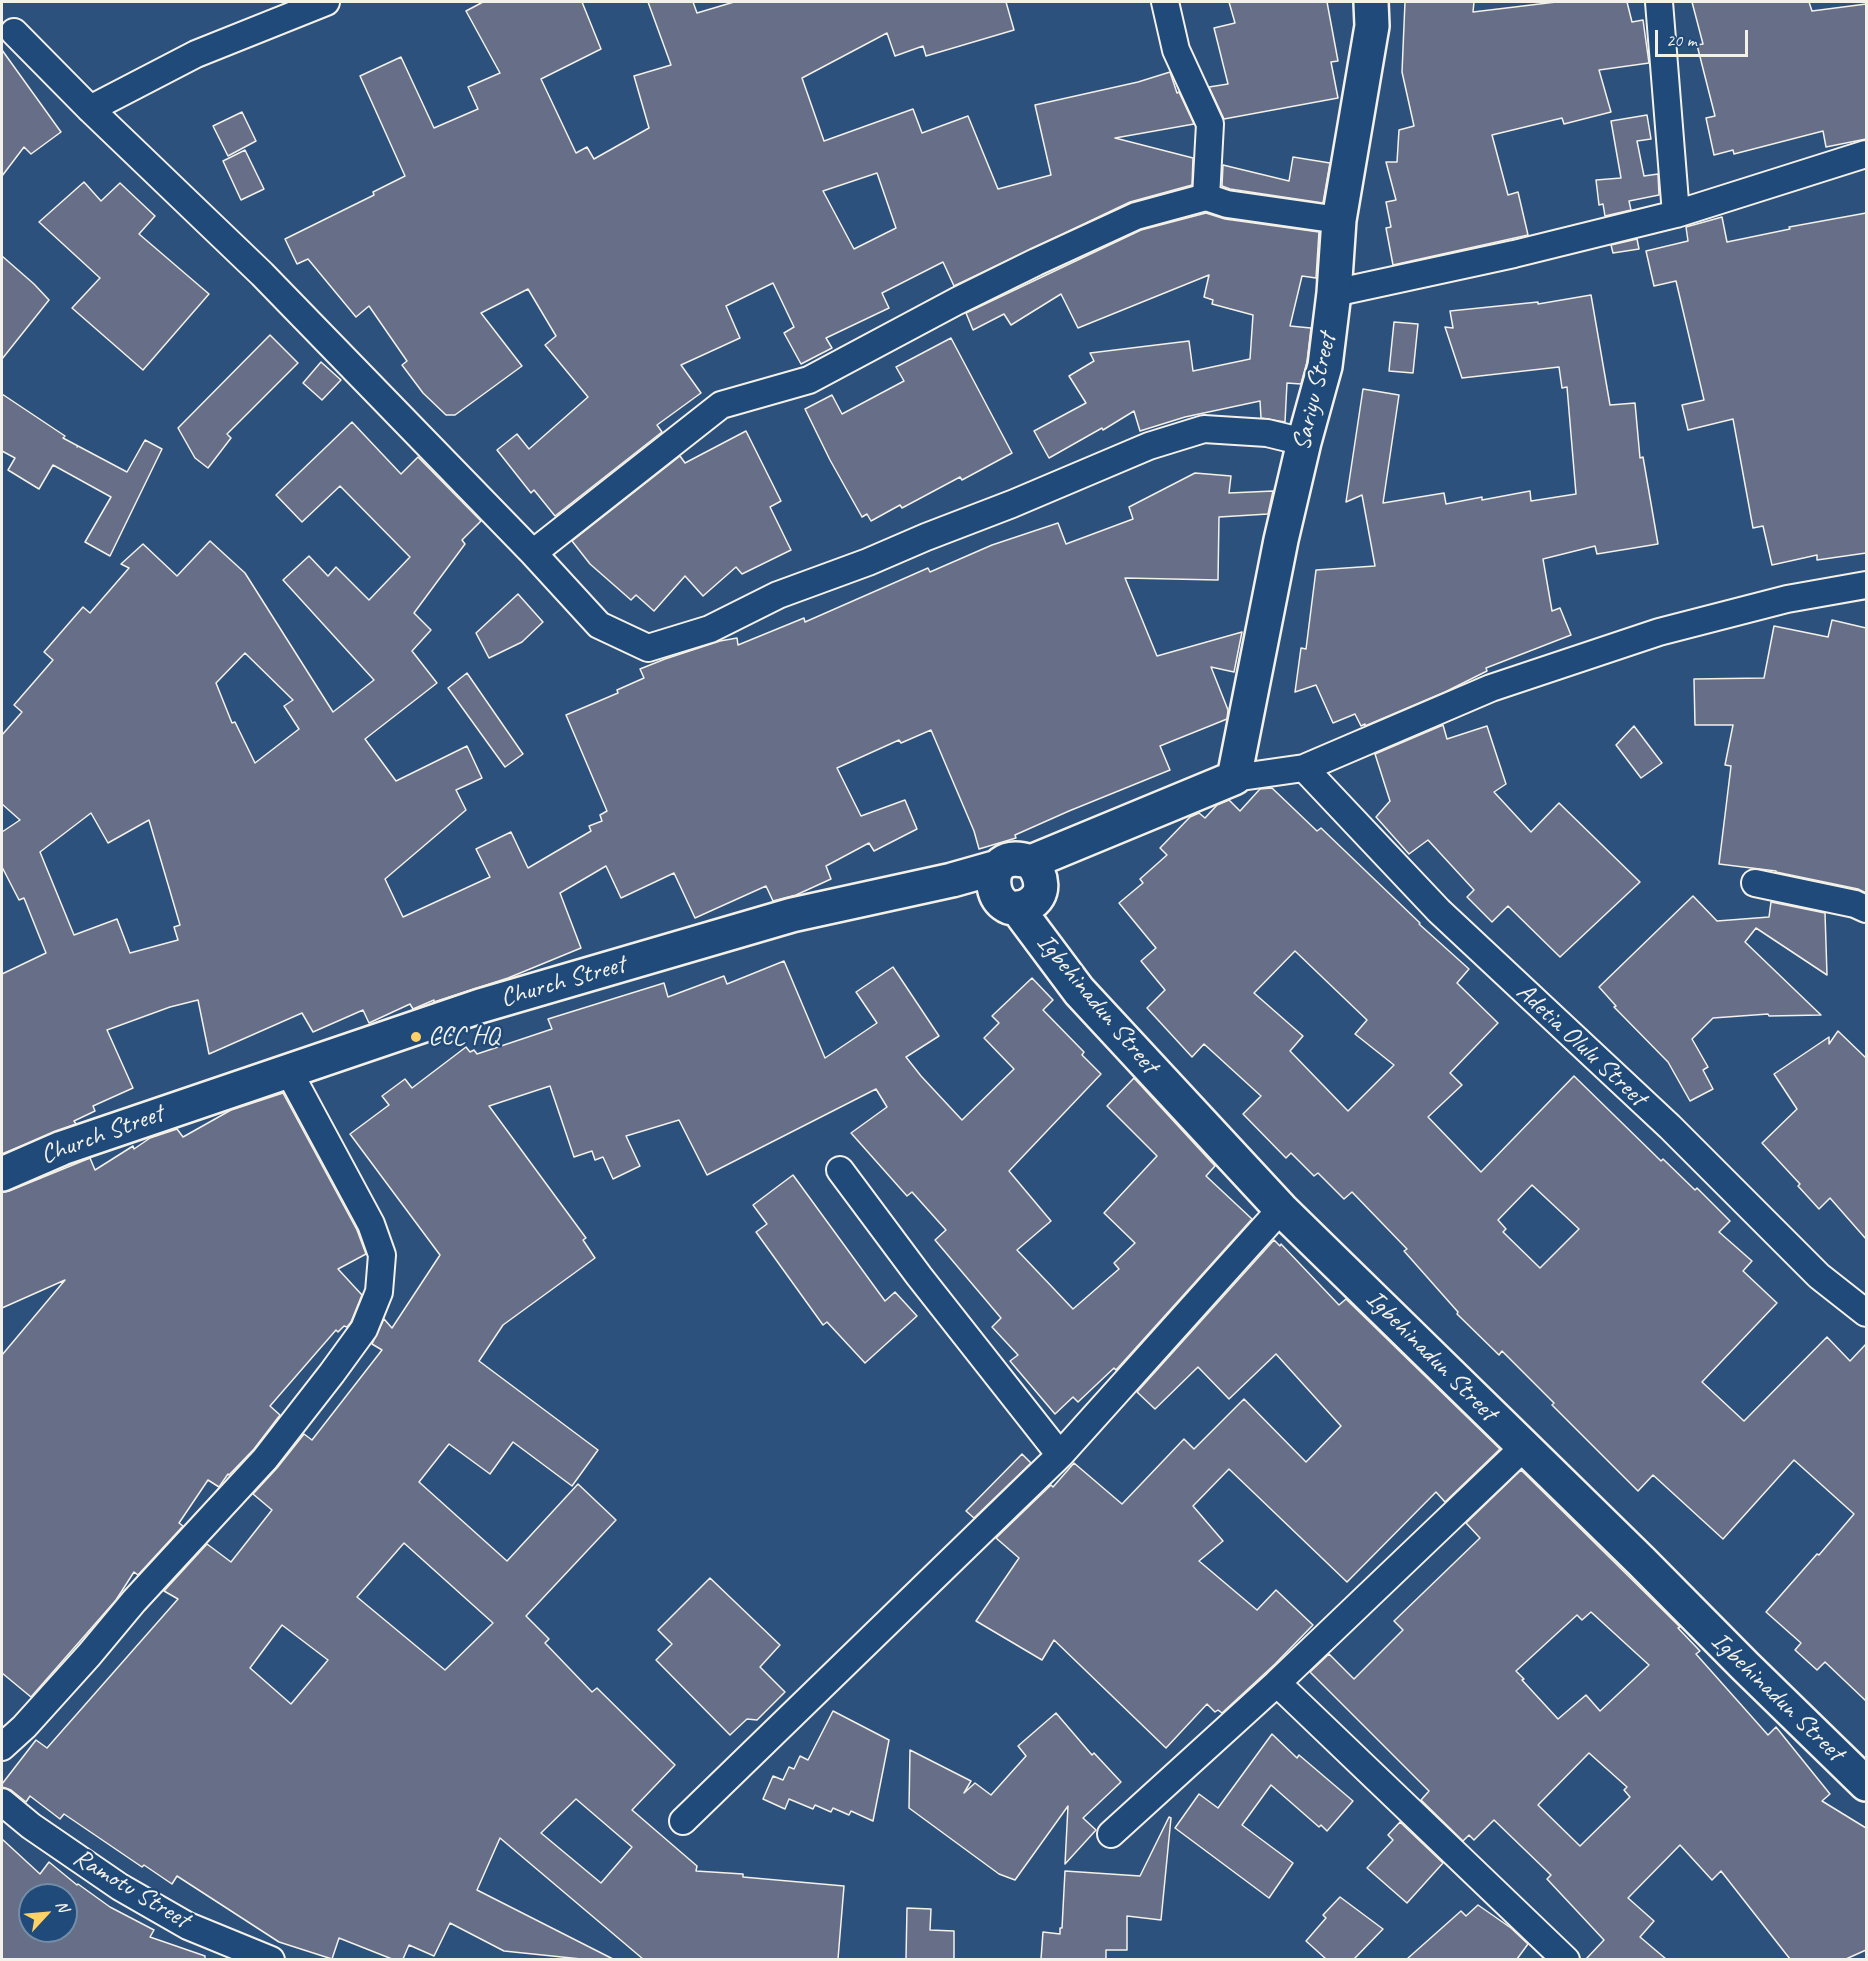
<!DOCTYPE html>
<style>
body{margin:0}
#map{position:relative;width:1868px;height:1961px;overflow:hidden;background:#2d517d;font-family:Caveat,sans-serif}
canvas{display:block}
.frame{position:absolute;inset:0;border:3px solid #f4f1e8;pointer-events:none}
.north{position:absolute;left:18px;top:1883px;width:60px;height:60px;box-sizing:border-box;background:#1f4a7a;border:2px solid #748da6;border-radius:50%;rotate:64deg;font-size:16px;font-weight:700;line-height:24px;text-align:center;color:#f4f1e8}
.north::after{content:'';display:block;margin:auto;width:21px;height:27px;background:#ffd166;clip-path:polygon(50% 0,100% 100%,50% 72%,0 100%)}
.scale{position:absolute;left:1655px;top:30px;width:93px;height:27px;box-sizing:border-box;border:3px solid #f4f1e8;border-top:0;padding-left:8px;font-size:18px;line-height:21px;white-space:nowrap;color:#f4f1e8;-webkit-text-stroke:4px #1f4a7a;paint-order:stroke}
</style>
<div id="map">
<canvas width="1868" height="1961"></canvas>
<div class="frame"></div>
<div class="north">N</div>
<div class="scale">20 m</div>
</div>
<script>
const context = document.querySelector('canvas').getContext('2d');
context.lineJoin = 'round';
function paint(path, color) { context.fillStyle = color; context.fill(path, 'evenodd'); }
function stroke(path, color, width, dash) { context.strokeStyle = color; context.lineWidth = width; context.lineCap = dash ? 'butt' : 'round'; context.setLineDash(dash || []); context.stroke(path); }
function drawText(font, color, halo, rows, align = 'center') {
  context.font = font + ' Caveat,sans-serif'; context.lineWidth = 5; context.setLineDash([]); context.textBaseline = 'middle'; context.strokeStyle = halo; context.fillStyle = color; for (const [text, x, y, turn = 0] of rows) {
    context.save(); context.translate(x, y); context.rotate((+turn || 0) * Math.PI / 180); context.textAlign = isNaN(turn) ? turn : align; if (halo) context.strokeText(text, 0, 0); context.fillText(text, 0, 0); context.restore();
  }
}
const building = new Path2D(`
 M483 2H582L601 49 541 79 576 153 587 147 594 159 649 128 634 76 671 65 648 2H693L697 13 734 2H1006L1014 30 926 56 923 46 895 56 887 33 802 78 824 141 913 109 922 133 968 116 998 189 1051 175 1035 105 1138 82 1170 72 1177 93 1179 92 1194 124 1115 138 1193 158 1192 185 1130 202 954 286 943 262 882 293 889 308 826 338 832 348 801 364 784 333 794 327 773 283 726 306 740 338 681 365 701 393 657 425 662 432 555 516 534 490 531 493 497 450 517 434 529 449 588 397 545 345 556 336 528 289 481 313 522 366 455 415H446L423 393 402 365 407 361 369 306 356 317 308 259 297 264 285 239 374 195 373 192 405 176 360 76 401 57 434 128 478 109 468 87 500 73 466 11ZM877 173 896 228 854 249 823 191Z
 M1229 2H1327L1338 61 1331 62 1338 98 1224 119 1209 87 1228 84 1214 28 1235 23Z
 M1405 2H1474L1473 12 1556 2H1627L1632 22 1643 20 1649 63 1599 70 1611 112 1564 124 1562 118 1492 135 1508 195 1518 192 1528 235 1393 265 1386 228 1391 227 1386 202 1396 200 1386 162H1397L1399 130 1414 126 1402 72Z
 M1692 2H1809L1812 11 1866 4V139L1826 147 1823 131 1734 154 1733 150 1714 155 1706 118 1715 116 1697 45 1703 44Z
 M2 50 61 132 31 154 24 147 2 176Z
 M242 112 256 141 228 156 213 126Z
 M1647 115 1651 139 1637 141 1644 176 1658 174 1659 195 1629 201 1631 210 1605 216 1603 204 1599 205 1596 180 1621 178 1611 121Z
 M245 150 264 189 241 200 223 161Z
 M1293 157 1330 163 1323 203 1230 189 1222 186 1223 165 1289 181Z
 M84 182 101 201 120 183 155 216 139 234 209 294 143 370 72 308 100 278 39 222Z
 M1206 213 1225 219 1319 232 1316 278 1302 276 1290 326 1311 328 1307 362 1301 384 1287 383 1285 422 1261 418 1260 401 1185 417 1140 431 1134 411 1103 430 1102 428 1049 458 1034 431 1086 403 1069 376 1094 361 1090 353 1189 341 1193 371 1250 359 1253 315 1212 304 1213 300 1204 297 1209 275 1078 328 1061 294 1011 325 1004 314 973 330 966 313 1141 230Z
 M1866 213V553L1817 560V555L1772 565 1763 526 1753 528 1733 419 1688 430 1682 405 1704 400 1676 281 1654 286 1646 251 1688 241 1686 227 1722 217 1727 242 1790 229 1789 227Z
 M1637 239 1639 249 1613 253 1611 245Z
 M2 256 34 284 49 300 2 359Z
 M1591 295 1610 405 1635 403 1640 458 1643 457 1658 544 1597 554 1595 546 1543 559 1552 611 1560 608 1571 635 1486 668 1487 671 1445 692 1365 726V724L1361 726 1355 714 1333 723 1316 685 1295 692 1301 648 1306 649 1316 570 1375 566 1362 495 1346 502 1363 389 1399 395 1383 503 1444 493 1446 504 1482 497V500L1530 491 1531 501 1576 494 1567 387 1562 388 1559 367 1462 378 1445 327 1453 328 1450 311 1538 302V304Z
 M1394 322 1418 324 1413 373 1389 371Z
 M270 335 298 363 227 434 231 438 208 468 195 458 178 428Z
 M951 338 1012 453 962 480 960 477 902 508 900 505 871 521 867 514 862 517 830 460 805 409 832 395 842 414 904 381 896 367Z
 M321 362 341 380 322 400 303 383Z
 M2 394 65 436 63 438 78 446 77 447 78 446 127 472 145 440 162 449 110 556 85 542 111 497 53 465 39 489 8 470 15 458 2 451Z
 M352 422 401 474 418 457 481 521 462 540 465 544 414 613 431 630 412 651 437 683 365 739 396 781 467 746 482 778 456 790 466 810 385 879 403 917 490 877 476 849 511 832 528 868 591 831 589 826 602 821 600 815 607 811 566 715 618 693 617 690 644 678 640 669 665 659 720 641 737 638 738 645 804 618 805 622 928 568 930 572 992 545 1058 523 1066 544 1133 519 1129 507 1195 473 1231 476 1229 493 1273 491 1268 514 1219 517 1218 580 1125 578 1157 656 1242 632 1234 672 1211 667 1228 710 1227 719 1160 746 1170 770 1069 811 1015 835 1016 838 979 849 974 831 931 730 901 743 899 740 837 768 861 816 905 800 917 829 874 851 869 843 826 866 831 879 796 895 773 901 766 886 695 918 674 873 621 898 606 866 560 893 581 948 508 978 434 1002V1000L413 1009 410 1004 369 1023 363 1010 313 1032 302 1013 209 1054 198 1000 170 1007 107 1030 133 1088 93 1106 95 1111 74 1121 76 1124 2 1154V974L46 953 24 898 19 900 2 867V832L20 820 2 804V735L22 712 14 705 53 660 44 652 83 607 90 613 129 568 121 564 143 544 177 576 210 541 245 573 333 712 374 680 283 580 309 556 328 576 336 567 369 600 410 557 340 486 302 522 276 495ZM245 653 293 700 284 706 299 729 255 763 235 722 232 723 216 683ZM91 813 108 843 149 820 180 925 174 927 178 940 130 953 117 919 74 935 40 852Z
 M746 431 781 501 770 507 791 550 742 574 736 567 703 596 685 576 654 611 636 595 631 600 590 564 572 541 680 456 685 463Z
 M518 594 543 622 522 642 489 658 476 633Z
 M1832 620 1866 628V893L1858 889 1776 872V871L1719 864 1731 766 1725 765 1733 725H1695L1694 679 1764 678 1774 626 1828 637Z
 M467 673 523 754 505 767 448 688Z
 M1443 725 1447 739 1487 726 1506 784 1494 792 1531 832 1559 803 1640 882 1560 957 1508 906 1492 922 1467 897 1474 890 1428 840 1409 854 1376 817 1390 801 1375 754Z
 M1634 726 1662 763 1641 778 1616 745Z
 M1272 788 1317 831 1321 828 1420 923 1419 924 1469 969 1457 983 1498 1023 1450 1073 1462 1085 1428 1117 1481 1172 1574 1076 1661 1161 1663 1159 1695 1190 1697 1188 1730 1221 1719 1232 1752 1261 1743 1271 1777 1303 1702 1382 1744 1421 1827 1337 1850 1361 1866 1344V1701L1825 1662 1817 1670 1795 1650 1801 1643 1766 1612 1817 1554 1819 1555 1854 1514 1794 1460 1723 1539 1653 1475 1638 1491 1552 1405 1554 1403 1502 1351 1499 1355 1457 1314 1458 1312 1404 1251 1407 1249 1352 1192 1344 1199 1318 1173 1314 1176 1291 1153 1286 1158 1243 1114 1261 1096 1204 1044 1192 1057 1147 1008 1165 990 1141 961 1156 948 1119 903 1143 883 1140 879 1167 855 1160 848 1190 817 1199 813 1205 818 1217 805 1229 800 1240 811 1260 789ZM1295 951 1367 1020 1355 1034 1394 1065 1348 1111 1290 1051 1303 1036 1254 993ZM1532 1185 1579 1229 1540 1268 1503 1232 1506 1229 1498 1220Z
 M1693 896 1717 921 1769 917 1771 902 1825 913 1827 975 1756 928 1745 942 1821 1015 1769 1016 1768 1014 1713 1018 1692 1039 1708 1067 1703 1070 1713 1089 1690 1101 1668 1062 1614 1007 1616 1006 1599 987Z
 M784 961 825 1058 877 1023 856 992 893 967 939 1036 906 1057 921 1076 962 1120 1014 1069 984 1038 999 1023 992 1016 1032 978 1053 1000 1043 1010 1084 1052 1082 1055 1101 1074 1009 1171 1051 1221 1017 1250 1073 1309 1119 1269 1114 1263 1135 1243 1104 1213 1157 1156 1107 1106 1134 1078 1215 1166 1206 1176 1252 1219 1116 1370 1114 1368 1078 1402 1073 1397 1055 1414 1010 1361 1018 1355 992 1327 1001 1318 935 1240 946 1230 912 1192 907 1196 851 1133 887 1107 876 1089 707 1175 679 1120 626 1136 640 1166 613 1179 603 1157 595 1160 592 1151 574 1157 550 1086 489 1106 586 1238 583 1240 595 1258 503 1325 479 1361 598 1450 572 1486 513 1442 490 1474 449 1444 419 1482 507 1561 578 1484 616 1520 526 1616 549 1639 545 1643 592 1692 597 1688 675 1765 632 1810 697 1866 696 1871 743 1874V1877L844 1886 838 1959H643L500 1838 477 1890 613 1959H581L504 1951 450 1923 434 1956 409 1945 403 1959H392L339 1938 332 1959 279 1942 177 1876 172 1884 144 1865 142 1867 64 1814 60 1819 30 1796 26 1802 11 1790 2 1787V1784L36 1740 47 1748 178 1599 164 1591 207 1544 231 1562 272 1510 253 1494 277 1468 304 1434 312 1440 382 1350 372 1344 384 1319 392 1328 440 1255 350 1134 389 1105 382 1096 405 1079 412 1088 466 1047 470 1052 474 1050 477 1054 552 1029 548 1019 664 983 668 997 724 976 727 984ZM404 1543 493 1623 445 1670 357 1597ZM282 1625 328 1660 291 1704 250 1668ZM576 1799 632 1847 601 1883 541 1833Z
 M1838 1031 1866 1058V1239L1830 1198 1819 1209 1798 1186 1800 1184 1762 1143 1797 1109 1774 1074 1829 1037V1044Z
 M283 1093 357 1230 366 1254 338 1269 362 1295 351 1322 347 1327 344 1326 338 1332 336 1330 270 1406 280 1415 254 1449 229 1475 228 1474 219 1487 208 1480 179 1523 183 1526 138 1575 134 1572 116 1600 31 1697 2 1673V1355L65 1280 2 1308V1192L9 1191 90 1158 95 1170 133 1146 134 1149 150 1138 177 1129 183 1137 231 1110Z
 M793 1175 885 1301 895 1292 917 1316 865 1363 827 1322 823 1325 756 1232 767 1224 753 1205Z
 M1274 1240 1280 1246 1281 1244 1339 1305 1346 1299 1500 1449 1445 1502 1436 1492 1347 1582 1229 1469 1193 1506 1223 1541 1199 1561 1257 1610 1276 1590 1313 1625 1275 1664 1222 1713 1218 1710 1215 1712 1207 1704 1166 1748 1054 1640 1042 1660 976 1621 1019 1558 996 1538 1051 1485 1053 1487 1074 1463 1122 1504 1184 1439 1194 1449 1244 1399 1306 1462 1341 1426 1276 1354 1229 1399 1198 1367 1155 1409 1137 1392Z
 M1022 1454 1031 1463 974 1518 966 1511Z
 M1521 1470 1680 1627 1678 1628 1700 1651 1696 1654 1768 1735 1776 1727 1830 1794 1822 1801 1866 1828V1950L1846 1959H1790L1721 1871 1712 1880 1680 1845 1628 1898 1654 1921 1640 1937 1666 1959H1586L1604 1940 1547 1879 1551 1875 1494 1820 1474 1840 1469 1835 1463 1841 1421 1800 1429 1791 1310 1672 1329 1654 1354 1679 1403 1630 1394 1621 1480 1538 1466 1523ZM1591 1612 1649 1665 1600 1711 1586 1695 1558 1719 1522 1680 1524 1679 1516 1671 1577 1615 1582 1620ZM1589 1753 1627 1787 1624 1790 1630 1797 1580 1846 1538 1805Z
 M710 1578 780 1645 760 1667 785 1692 757 1720 747 1719 730 1735 656 1660 672 1644 658 1630Z
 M833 1711 889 1740 873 1821 851 1811 849 1815 833 1808 831 1812 815 1805 813 1809 789 1799 785 1809 763 1799 773 1776 783 1780 789 1767 794 1769 800 1756 808 1760Z
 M1056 1713 1092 1755 1094 1753 1121 1782 1083 1818 1096 1830 1065 1864 1068 1806 1015 1880 999 1874 909 1808 910 1750 971 1781 964 1793 975 1783 991 1795 1026 1756 1018 1746Z
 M1272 1734 1297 1758 1299 1755 1353 1801 1327 1831 1321 1825 1319 1827 1271 1785 1242 1825 1293 1863 1269 1898 1175 1828 1199 1794 1218 1808Z
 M1169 1817 1171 1818 1161 1920 1127 1916V1950H1106V1959H1041L1043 1932 1060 1934V1928H1062L1065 1871 1140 1876Z
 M1400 1822 1443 1863 1407 1903 1367 1868 1393 1840 1388 1835Z
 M2 1839 40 1874 49 1862 77 1885 78 1884 110 1907 154 1930 150 1937 205 1956V1959H2ZM30 1895H66V1931H30Z
 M1340 1897 1383 1929 1354 1959H1326L1306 1941 1326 1918 1323 1915Z
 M1478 1905 1511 1928 1528 1944 1517 1959H1407L1461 1911 1466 1916Z
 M907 1908 931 1909 930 1930 954 1931V1959H906Z`);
const street = new Path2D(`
 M1165 2 1176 50 1210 124 1206 197
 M1659 2 1676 214
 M14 32 90 109 262 274 533 553 599 625 648 648 710 629 778 595 868 562 926 537 1012 504 1149 446 1204 429 1267 433 1304 442
 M90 109 196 54 326 2
 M1334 293 1514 254 1676 214 1866 154
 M533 553 721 405 809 380 957 301 1036 262 1136 216 1206 197 1227 204 1339 220
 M1304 768 1439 911 1670 1127 1819 1276 1866 1313
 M1234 778 1304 768 1491 688 1659 632 1787 599 1866 585
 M1755 883 1855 904 1866 909
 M840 1170 919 1276 1060 1455
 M1277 1683 1566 1960
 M2 1747 24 1727 89 1655 134 1601 265 1459 332 1373 364 1329 379 1292 382 1255 371 1224 288 1070
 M2 1802 31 1826 120 1887 188 1926 271 1960
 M683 1821 1060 1455 1281 1209
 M1111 1834 1277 1683 1523 1448`);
const secondary = new Path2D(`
 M1031 862C1042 875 1047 895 1028 905 989 926 975 843 1031 862L1234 778 1281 540 1304 442 1325 366 1334 293 1339 220 1372 26 1371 2
 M1017 908 1079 991 1281 1209 1642 1562 1745 1666 1866 1784
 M2 1174 62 1148 480 1006 792 915 952 880 998 867`);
const markers = [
 [416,1037,6,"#ffd166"]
];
const streetNames = [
 ["Sariyu Street",1315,392,-77],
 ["Church Street",563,982,-16],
 ["Igbehinadun Street",1097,1004,50],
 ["Adetia Olulu Street",1581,1045,43],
 ["Church Street",102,1135,-20],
 ["Igbehinadun Street",1431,1356,45],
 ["Igbehinadun Street",1777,1697,44],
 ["Ramotu Street",131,1889,31]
];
const poiNames = [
 ["CCC HQ",428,1037]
];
paint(building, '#676f88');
stroke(building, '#f4f1e8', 1.5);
stroke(street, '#f4f1e8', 30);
stroke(secondary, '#f4f1e8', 38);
stroke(street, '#1f4a7a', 26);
stroke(secondary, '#1f4a7a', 33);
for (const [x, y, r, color] of markers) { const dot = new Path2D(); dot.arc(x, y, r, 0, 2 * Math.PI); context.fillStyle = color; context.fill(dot); stroke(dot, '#1f4a7a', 2); }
drawText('26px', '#f4f1e8', '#1f4a7a', streetNames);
drawText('26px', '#f4f1e8', '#1f4a7a', poiNames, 'left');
</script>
